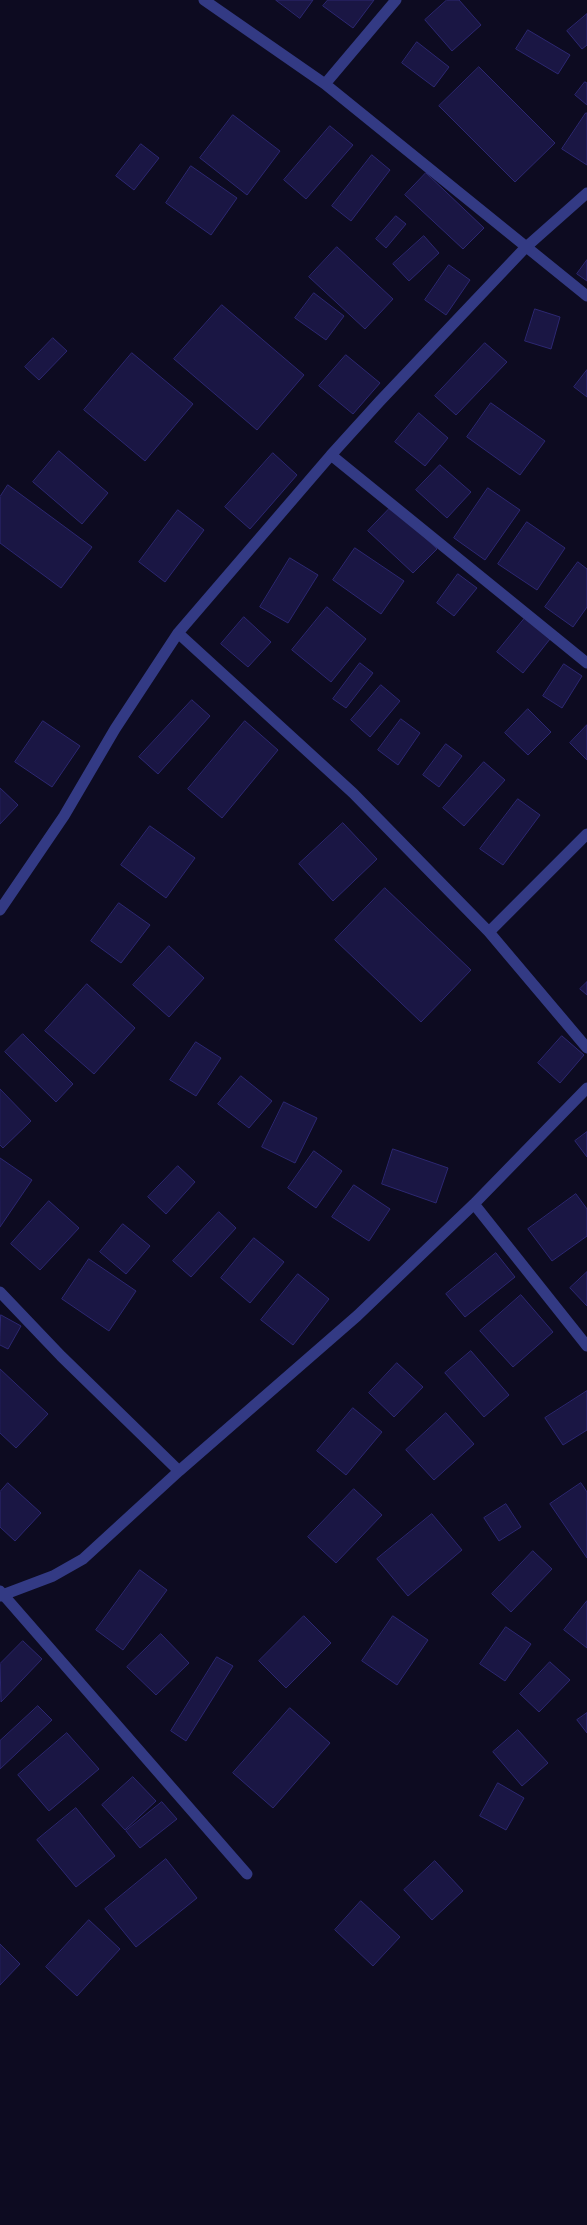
<!DOCTYPE html>
<style>
body{margin:0}
canvas{display:block;background:#0d0b21}
</style>
<canvas width="587" height="2225"></canvas>
<script>
const context = document.querySelector('canvas').getContext('2d');
context.lineJoin = 'round';
function paint(path, color) { context.fillStyle = color; context.fill(path, 'evenodd'); }
function stroke(path, color, width, dash) { context.strokeStyle = color; context.lineWidth = width; context.lineCap = dash ? 'butt' : 'round'; context.setLineDash(dash || []); context.stroke(path); }
const building = new Path2D(`
 M276 0H313L300 18Z
 M328 0H374L353 28 323 6Z
 M447 0H459L481 25 452 51 425 20Z
 M587 14V45L582 49 567 31Z
 M528 30 570 55 558 74 516 49Z
 M417 42 449 67 434 87 402 63Z
 M479 67 555 143 515 182 439 106Z
 M585 82 587 83V105L575 95Z
 M586 113H587V165L562 149Z
 M233 115 280 151 247 195 200 158Z
 M330 126 353 145 306 199 284 180Z
 M141 144 159 158 134 190 116 176Z
 M372 155 390 170 351 221 332 206Z
 M191 166 237 198 211 235 166 203Z
 M426 173 484 228 463 249 405 195Z
 M396 216 406 224 386 248 376 239Z
 M424 236 439 253 409 281 393 264Z
 M337 247 393 299 365 329 309 277Z
 M587 260V281L577 274Z
 M449 265 470 280 446 315 425 300Z
 M314 293 344 316 326 340 295 318Z
 M222 305 304 375 257 430 174 359Z
 M535 309 560 317 551 349 525 341Z
 M53 338 67 351 39 380 25 367Z
 M485 343 507 362 456 415 435 396Z
 M132 353 193 404 145 461 84 410Z
 M346 355 380 383 353 414 319 386Z
 M587 370V397L574 387Z
 M491 403 545 441 520 475 467 437Z
 M419 413 448 438 425 466 395 442Z
 M59 451 108 493 82 524 33 482Z
 M273 453 297 475 250 529 225 507Z
 M440 465 471 492 447 518 416 490Z
 M8 485 92 547 61 588 0 543V497Z
 M488 488 520 510 485 560 454 538Z
 M392 506 437 549 413 573 368 531Z
 M178 510 204 530 165 582 139 562Z
 M527 522 565 548 537 590 498 564Z
 M355 548 404 581 381 614 333 580Z
 M290 558 318 575 288 623 260 607Z
 M578 562 587 569V607L573 627 545 607Z
 M458 574 477 588 454 616 437 603Z
 M327 607 366 639 331 682 292 650Z
 M244 617 271 642 248 667 221 644Z
 M525 618 550 639 523 673 497 652Z
 M360 663 373 673 346 708 333 699Z
 M564 664 582 676 562 708 543 696Z
 M381 685 400 701 370 737 351 720Z
 M192 700 210 716 158 774 139 757Z
 M528 709 551 732 528 755 505 733Z
 M401 719 420 733 398 765 378 750Z
 M43 721 80 746 52 787 15 762Z
 M245 721 278 750 222 818 188 789Z
 M587 725V760L570 743Z
 M446 744 462 756 439 787 423 775Z
 M484 762 505 780 464 826 443 808Z
 M0 788 18 805 0 824Z
 M518 799 540 815 503 865 480 849Z
 M343 823 377 859 333 901 299 864Z
 M150 826 195 858 166 898 121 865Z
 M385 888 471 970 421 1022 335 940Z
 M119 903 150 925 121 963 91 941Z
 M169 946 204 978 169 1017 133 985Z
 M587 982V995L580 989Z
 M87 984 135 1028 94 1074 45 1031Z
 M23 1034 73 1084 56 1102 5 1052Z
 M562 1036 584 1055 560 1083 538 1063Z
 M196 1042 221 1058 196 1096 170 1080Z
 M241 1076 272 1101 249 1128 218 1104Z
 M0 1089 31 1121 3 1148 0 1145Z
 M284 1102 317 1118 295 1163 262 1147Z
 M587 1132V1157L575 1141Z
 M393 1149 448 1168 436 1203 382 1184Z
 M314 1151 342 1171 316 1208 288 1188Z
 M0 1158 32 1180 0 1227Z
 M178 1166 195 1182 166 1214 148 1197Z
 M354 1185 390 1209 369 1241 332 1217Z
 M576 1194 587 1209V1236L552 1261 528 1229Z
 M49 1201 79 1228 40 1270 11 1244Z
 M219 1212 236 1228 191 1277 173 1261Z
 M123 1224 150 1246 126 1274 100 1252Z
 M254 1238 284 1262 250 1303 221 1278Z
 M496 1253 515 1277 465 1317 446 1294Z
 M89 1259 136 1291 109 1331 62 1299Z
 M587 1272V1306L570 1288Z
 M298 1274 329 1299 293 1345 261 1320Z
 M521 1295 553 1332 513 1367 480 1331Z
 M1 1315 21 1326 8 1349 0 1345Z
 M471 1351 509 1395 484 1417 445 1373Z
 M397 1363 423 1387 394 1417 369 1393Z
 M0 1369 48 1414 16 1448 0 1433Z
 M587 1391V1430L563 1445 545 1418Z
 M353 1408 382 1432 346 1475 317 1451Z
 M446 1413 474 1444 434 1480 406 1450Z
 M8 1483 41 1513 15 1541 0 1527V1492Z
 M581 1483 587 1492V1558L550 1504Z
 M354 1489 382 1515 336 1563 308 1537Z
 M506 1504 521 1527 499 1541 484 1518Z
 M432 1514 462 1550 408 1596 377 1559Z
 M533 1551 552 1569 511 1612 492 1594Z
 M140 1570 167 1590 123 1650 96 1630Z
 M587 1601V1648L564 1630Z
 M304 1616 331 1643 286 1688 259 1661Z
 M393 1616 428 1640 397 1685 362 1661Z
 M506 1627 531 1644 505 1681 480 1664Z
 M161 1634 189 1663 156 1695 127 1667Z
 M23 1641 42 1659 1 1702 0 1664Z
 M217 1657 233 1666 186 1741 171 1731Z
 M550 1662 570 1680 539 1712 520 1694Z
 M38 1706 52 1720 0 1769V1741Z
 M290 1708 330 1743 273 1808 233 1773Z
 M587 1713V1733L577 1720Z
 M518 1730 548 1763 522 1786 493 1752Z
 M67 1733 99 1769 49 1811 18 1775Z
 M133 1777 156 1801 125 1830 102 1805Z
 M498 1783 524 1798 506 1830 480 1816Z
 M162 1802 177 1819 140 1848 126 1831Z
 M76 1808 115 1856 76 1887 37 1840Z
 M166 1859 197 1898 136 1947 105 1909Z
 M435 1861 463 1891 432 1920 404 1890Z
 M361 1901 400 1937 373 1966 335 1930Z
 M89 1920 120 1949 77 1996 46 1967Z
 M0 1944 20 1964 0 1985Z`);
const minor = new Path2D(`
 M204 0 325 84 587 296
 M325 84 396 0
 M331 455 587 663
 M178 633 353 793 489 932 587 834
 M0 910 64 816 115 729 178 633 331 455 380 401 525 248 587 193
 M489 932 587 1048
 M474 1204 587 1346
 M0 1292 61 1356 179 1471
 M0 1591 247 1874
 M0 1596 53 1576 83 1559 179 1471 357 1316 474 1204 587 1088`);
paint(building, '#1a1644');
stroke(building, '#2c2771', 1);
stroke(minor, '#333a84', 11);
</script>
